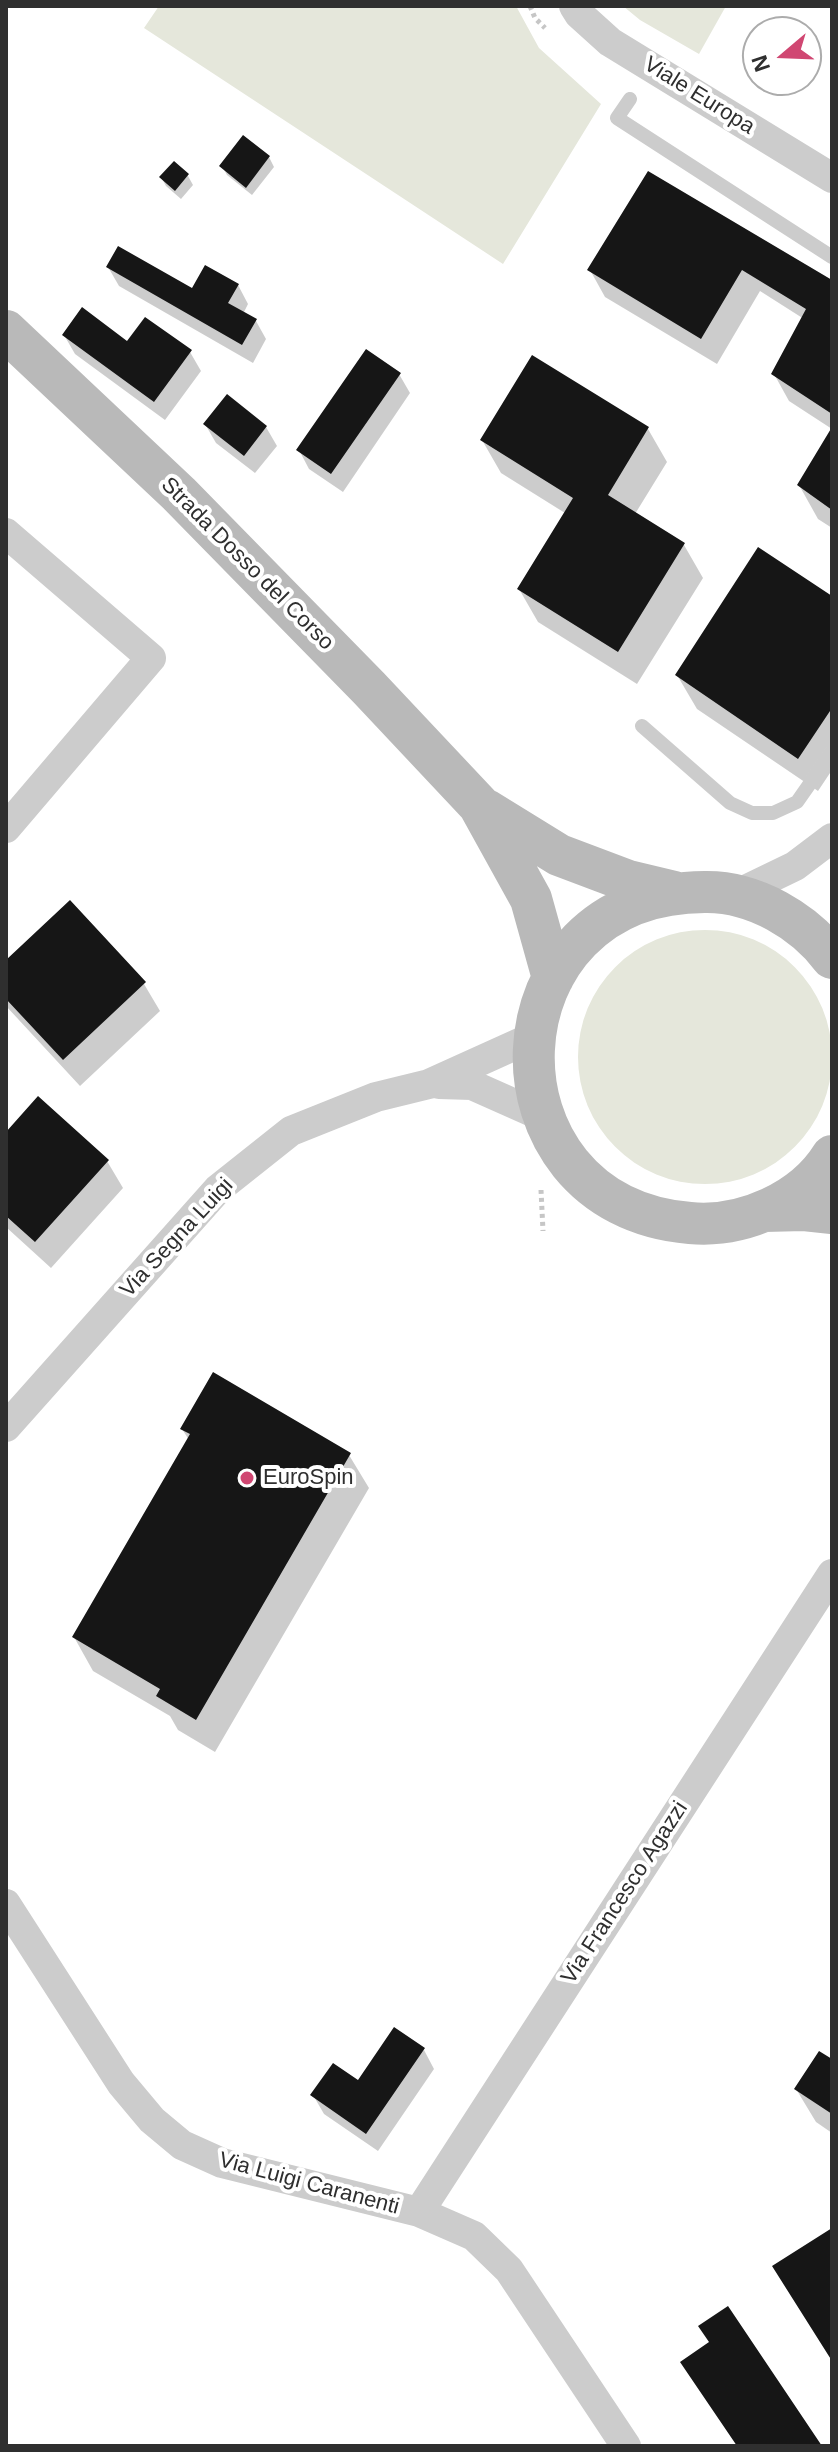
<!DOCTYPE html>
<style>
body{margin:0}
#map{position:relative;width:838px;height:2452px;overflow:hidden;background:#fff;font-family:Arial,sans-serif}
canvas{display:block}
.frame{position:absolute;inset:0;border:8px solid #2f2f2f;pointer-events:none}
.north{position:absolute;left:742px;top:16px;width:80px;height:80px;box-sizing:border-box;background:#fff;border:2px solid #acacac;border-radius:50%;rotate:251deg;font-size:22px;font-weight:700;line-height:32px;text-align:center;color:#2f2f2f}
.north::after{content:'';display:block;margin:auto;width:28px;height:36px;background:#d04772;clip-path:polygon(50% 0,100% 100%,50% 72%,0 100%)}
</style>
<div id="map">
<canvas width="838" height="2452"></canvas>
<div class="frame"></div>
<div class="north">N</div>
</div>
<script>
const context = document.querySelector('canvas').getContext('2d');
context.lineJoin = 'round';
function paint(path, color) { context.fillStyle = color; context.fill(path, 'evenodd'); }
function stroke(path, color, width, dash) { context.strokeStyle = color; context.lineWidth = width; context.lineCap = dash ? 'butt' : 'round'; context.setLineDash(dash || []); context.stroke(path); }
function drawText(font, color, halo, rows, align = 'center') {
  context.font = font + ' Arial,sans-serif'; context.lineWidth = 8; context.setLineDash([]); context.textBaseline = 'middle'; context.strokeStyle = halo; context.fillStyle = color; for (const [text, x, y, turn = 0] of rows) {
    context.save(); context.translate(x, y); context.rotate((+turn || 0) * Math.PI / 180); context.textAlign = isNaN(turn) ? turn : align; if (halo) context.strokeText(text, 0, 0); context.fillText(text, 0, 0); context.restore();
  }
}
const green = new Path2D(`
 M159 6H516L539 48 601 104 503 264 144 28Z
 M623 6H726L699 54 640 20Z
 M578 1057a127 127 0 1 1 254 0a127 127 0 1 1-254 0Z`);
const shadow = new Path2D(`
 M269 157 274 167 252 195 227 175 222 166Z
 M174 163 188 176 193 185 181 199 166 186 161 177Z
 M648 173 832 282V429L789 401 774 374 804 319 760 291 717 364 605 297 590 270Z
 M108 267 192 290 238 285 248 304 243 314 256 321 266 339 253 363 119 286Z
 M64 335 190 352 201 371 165 420 75 354Z
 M399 374 410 393 343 492 309 469 299 450Z
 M205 424 266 427 277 446 255 473 216 443Z
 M648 429 667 462 635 514 684 545 703 578 637 684 538 622 519 589 565 513 501 473 482 440Z
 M832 431V528L818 519 799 485Z
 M832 599V770L818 791 697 709 677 675Z
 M70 903 144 984 160 1011 80 1086 6 1006V963Z
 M6 1135 107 1161 123 1188 51 1268 6 1227Z
 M182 1429 349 1455 369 1488 215 1752 178 1730 170 1716 93 1671 74 1637 189 1440Z
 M424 2050 434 2069 378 2151 324 2114 313 2095 358 2083Z
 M832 2061V2133L816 2122 796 2089Z`);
const building = new Path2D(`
 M243 135 270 156 246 188 219 166Z
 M174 161 189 174 175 191 159 177Z
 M648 171 832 280V414L771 374 806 309 742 270 701 339 587 270Z
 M118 246 192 288 205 265 239 284 228 303 257 319 242 345 106 267Z
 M82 307 127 341 145 317 192 350 154 402 62 335Z
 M366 349 401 373 331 474 296 450Z
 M532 355 649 427 608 495 685 543 618 652 517 589 573 498 480 440Z
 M227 394 267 426 244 456 203 424Z
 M832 427V510L797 485Z
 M758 547 832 596V708L798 759 675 675Z
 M70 900 146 982 63 1060 6 999V960Z
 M38 1096 109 1160 35 1242 6 1216V1132Z
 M213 1372 351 1453 196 1720 156 1696 160 1689 72 1637 190 1434 180 1429Z
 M394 2027 425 2048 366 2134 310 2095 333 2063 358 2080Z
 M819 2051 832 2059V2114L794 2089Z
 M832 2228V2361L772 2266Z
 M728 2306 822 2446H737L680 2362 709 2342 698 2326Z`);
const path = new Path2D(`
 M530 6 535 18 545 28
 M541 1190 543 1231`);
const lane = new Path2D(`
 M630 99 617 118 832 257
 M642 726 730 803 752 813H773L797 802 832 752`);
const street = new Path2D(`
 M574 6 579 14 610 42 832 178
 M6 533 151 658 6 828
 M735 895 795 866 832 838
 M439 1084 472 1085 544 1117
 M6 1427 218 1189 291 1131 376 1097 429 1084 533 1037
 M6 1904 121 2083 152 2120 182 2145 222 2163 419 2212 474 2236 509 2270 626 2446
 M419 2212 832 1574`);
const secondary = new Path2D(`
 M6 331 179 494 369 688 479 805 531 899 553 978
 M486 810 559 855 628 881 674 892
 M832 958C804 921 755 892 707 892 484 890 474 1205 690 1223 743 1228 804 1201 832 1156
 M764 1211 804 1210 832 1213`);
const markers = [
 [247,1478,8,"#d04772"]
];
const streetNames = [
 ["Viale Europa",699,96,32],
 ["Strada Dosso del Corso",247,564,45],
 ["Via Segna Luigi",177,1238,-47],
 ["Via Francesco Agazzi",625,1893,-57],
 ["Via Luigi Caranenti",309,2184,15]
];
const poiNames = [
 ["EuroSpin",263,1478]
];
paint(green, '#e5e7db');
paint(shadow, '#0003');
paint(building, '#161616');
stroke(path, '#c6c6c6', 5, [4, 4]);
stroke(lane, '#ccc', 14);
stroke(street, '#ccc', 30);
stroke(secondary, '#b9b9b9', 42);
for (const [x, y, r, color] of markers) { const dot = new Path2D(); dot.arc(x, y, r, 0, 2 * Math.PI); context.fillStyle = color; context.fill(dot); stroke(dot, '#fff', 3); }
drawText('22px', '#2f2f2f', '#fff', streetNames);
drawText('22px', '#2f2f2f', '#fff', poiNames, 'left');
</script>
